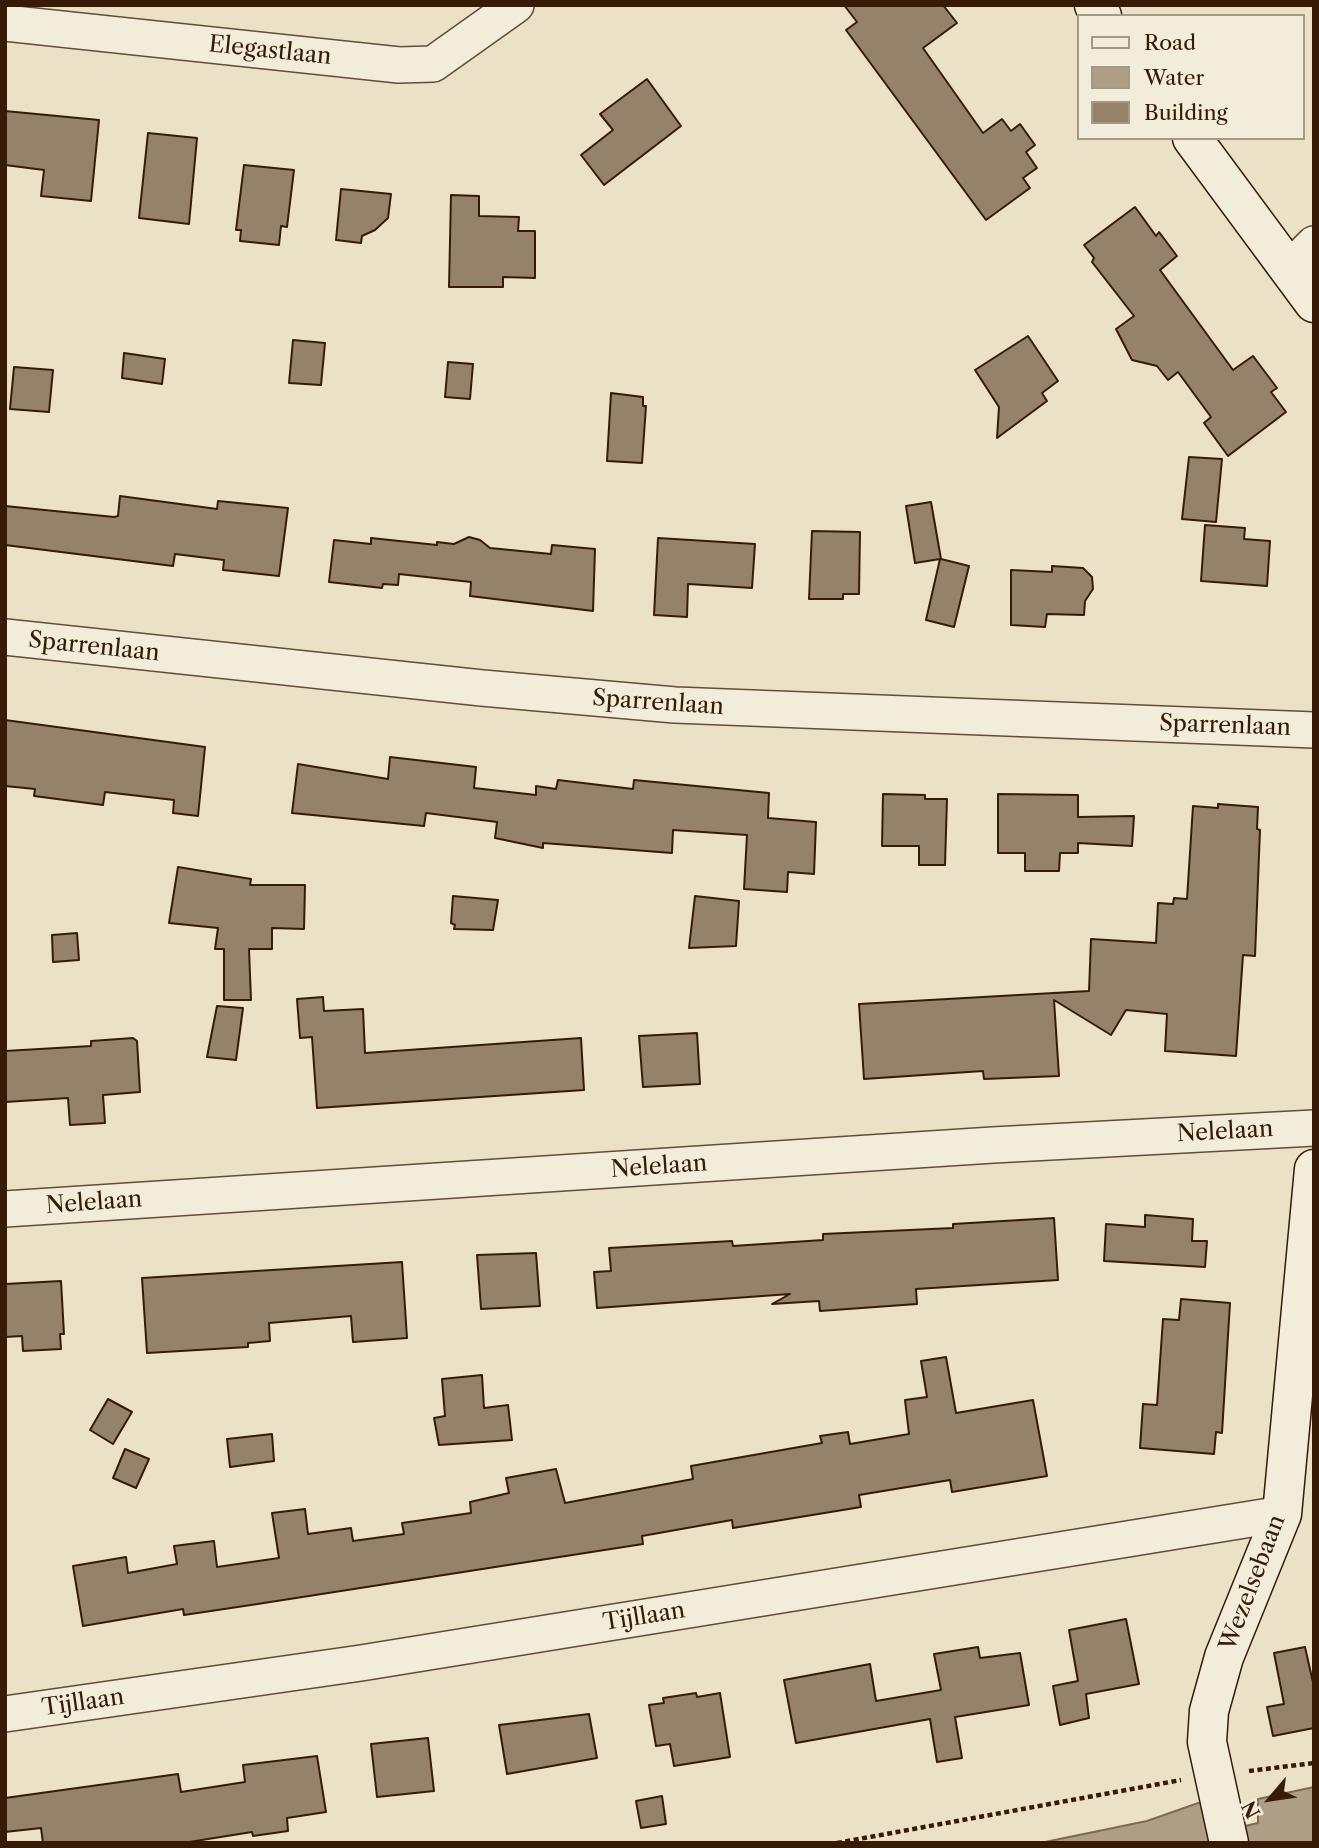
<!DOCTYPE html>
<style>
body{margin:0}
#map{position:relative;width:1319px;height:1848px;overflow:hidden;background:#ebe1c7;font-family:"Libre Caslon Text",serif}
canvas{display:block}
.frame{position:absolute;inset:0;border:7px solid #371b07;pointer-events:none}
.legend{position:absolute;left:1077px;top:14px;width:228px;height:126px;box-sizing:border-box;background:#f2ecdb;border:2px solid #a79886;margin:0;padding:9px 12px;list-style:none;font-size:21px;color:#371b07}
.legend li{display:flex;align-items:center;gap:14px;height:35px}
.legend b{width:35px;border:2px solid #a79886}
.north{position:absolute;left:1235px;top:1764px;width:70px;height:70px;-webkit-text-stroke:5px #f2ecdb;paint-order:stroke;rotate:241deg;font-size:19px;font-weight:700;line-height:28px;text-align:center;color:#371b07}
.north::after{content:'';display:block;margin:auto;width:24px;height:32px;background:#371b07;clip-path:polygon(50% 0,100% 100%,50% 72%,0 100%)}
</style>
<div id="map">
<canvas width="1319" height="1848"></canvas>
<div class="frame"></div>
<ul class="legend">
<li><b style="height:9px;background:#f2ecdb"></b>Road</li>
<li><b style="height:19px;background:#ae9e86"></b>Water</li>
<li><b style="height:19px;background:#95826b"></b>Building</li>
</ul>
<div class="north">N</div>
</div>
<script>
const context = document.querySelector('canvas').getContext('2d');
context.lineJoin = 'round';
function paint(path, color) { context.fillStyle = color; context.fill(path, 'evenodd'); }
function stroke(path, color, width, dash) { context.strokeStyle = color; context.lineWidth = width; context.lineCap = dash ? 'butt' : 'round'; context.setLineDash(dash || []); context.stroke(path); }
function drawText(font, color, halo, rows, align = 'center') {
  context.font = font + ' "Libre Caslon Text",serif'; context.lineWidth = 5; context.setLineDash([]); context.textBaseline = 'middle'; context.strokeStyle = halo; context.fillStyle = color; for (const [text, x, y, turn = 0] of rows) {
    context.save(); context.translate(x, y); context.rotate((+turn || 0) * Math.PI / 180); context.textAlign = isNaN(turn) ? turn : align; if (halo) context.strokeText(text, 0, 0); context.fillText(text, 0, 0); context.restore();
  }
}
const water = new Path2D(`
 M1314 1787V1843H1040L1147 1821 1204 1801 1215 1833 1258 1823V1799Z`);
const building = new Path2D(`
 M844 5H943L957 23 923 48 983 133 1002 119 1011 131 1020 124 1035 145 1026 152 1037 168 1023 178 1030 188 986 220 846 30 857 22Z
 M647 79 681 126 604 185 581 155 613 130 600 114Z
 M5 111 99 120 91 201 41 196 44 170 5 165Z
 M148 133 197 138 189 224 139 218Z
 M244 165 294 170 287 227 281 226 279 245 240 241 241 230H236Z
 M341 189 391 194 388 218 375 230 362 236 361 243 336 240Z
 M451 195 479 196V216L519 217 518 231H535V278L503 277V287H449Z
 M1135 207 1156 236 1159 232 1177 256 1160 270 1233 370 1253 356 1277 388 1271 392 1286 412 1228 456 1204 423 1211 417 1178 372 1168 380 1157 366 1132 360 1116 329 1134 316 1092 262 1094 258 1084 245Z
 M1028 336 1058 381 1042 393 1047 401 997 438 999 407 975 370Z
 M293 340 325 343 321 385 289 383Z
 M124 353 165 359 162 384 122 378Z
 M448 362 473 364 470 399 445 397Z
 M14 367 53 370 49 412 10 409Z
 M611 393 643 397V406H646L642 463 607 461Z
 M1189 457 1222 459 1216 522 1182 519Z
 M120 496 217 509 218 501 288 508 279 576 223 570 224 560 175 554 173 566 5 545V506L114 517 118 516Z
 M931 502 941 559 969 566 954 627 926 620 940 559 915 563 906 506Z
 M1205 525 1245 528 1244 539 1270 541 1267 586 1201 581Z
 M812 531 860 532 859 594H843V599H809Z
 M469 537 480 540 490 548 551 554 552 545 595 549 593 611 470 596 471 582 399 574 398 585 383 584 382 588 329 582 334 540 371 544V538L437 545V542L454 544Z
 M658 538 755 544 752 588 688 584 687 617 654 615Z
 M1052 566 1083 568 1092 577 1093 589 1085 601 1084 615 1047 614 1045 627 1011 625V570L1052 572Z
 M5 720 205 747 198 816 173 813 174 800 105 792 103 805 34 796 35 789 5 786Z
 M390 757 476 767 474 788 536 795V786L556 789 558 780 633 789 634 780 769 793 768 818 816 822 814 874 788 872 787 892 744 889 747 835 673 830 672 853 543 843V848L495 838 497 822 426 813 424 826 292 813 298 764 388 779Z
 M883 794 925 795V799H947L945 865H919V846H882Z
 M998 794 1078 795V817L1134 816 1132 846 1078 843V853H1060L1059 871H1025V853H998Z
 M1218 804 1258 807 1257 829 1260 830 1255 956 1243 955 1236 1056 1165 1051 1167 1014 1126 1010 1111 1035 1054 1000 1059 1076 984 1079 983 1071 864 1079 859 1004 1089 991 1091 939 1156 943 1158 903 1173 904 1174 898 1187 899 1193 806 1218 808Z
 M178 867 251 879 250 885H305L304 929 272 928V949H249L251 1000H224V949H215L218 928 169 923Z
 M453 896 498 900 493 930 454 929 455 925 451 923Z
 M695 896 739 901 736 946 689 948Z
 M77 933 79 960 53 962 52 935Z
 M323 997 324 1011 363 1009 365 1053 581 1038 584 1090 317 1108 312 1037 300 1038 297 999Z
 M217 1006 243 1008 236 1060 207 1057Z
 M697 1033 700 1084 643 1087 639 1036Z
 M133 1038 137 1041 140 1092 103 1095 105 1123 70 1125 68 1098 5 1102V1051L91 1046V1041Z
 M1145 1215 1193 1219 1192 1241H1207L1205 1267 1104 1261 1106 1224 1145 1227Z
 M1054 1218 1058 1280 916 1289 917 1304 820 1311 819 1301 772 1304 790 1294 597 1308 594 1272 611 1271 609 1248 732 1241 733 1246 823 1240V1234L953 1228V1224Z
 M536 1253 540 1306 481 1309 477 1255Z
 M402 1262 407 1338 353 1342 351 1316 269 1323 270 1341 248 1343V1347L147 1353 142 1278Z
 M61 1281 64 1334H60L61 1349 23 1351 22 1336 5 1337V1284Z
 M1181 1299 1230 1303 1222 1433 1216 1432 1214 1454 1140 1448 1143 1404 1157 1405 1163 1319 1179 1320Z
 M946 1357 956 1413 1033 1400 1047 1476 952 1492 950 1480 859 1495 861 1507 733 1528 732 1520 642 1536 643 1544 251 1605 184 1615 183 1609 83 1626 73 1566 126 1557 128 1573 177 1564 174 1546 214 1541 217 1567 279 1558 272 1513 305 1509 308 1534 351 1528 353 1541 404 1534 402 1523 471 1513 470 1502 509 1493 506 1478 556 1469 565 1503 693 1479 691 1466 822 1443 820 1436 848 1432 850 1444 909 1434 905 1400 927 1397 921 1361Z
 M482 1375 484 1408 508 1405 512 1440 439 1445 434 1418 445 1416 442 1379Z
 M108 1399 132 1412 113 1444 90 1430Z
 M272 1434 274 1461 230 1467 227 1439Z
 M125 1449 149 1459 136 1488 113 1478Z
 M1126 1619 1139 1684 1086 1694 1089 1718 1060 1725 1053 1686 1078 1681 1069 1630Z
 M978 1647 980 1658 1020 1653 1029 1705 955 1717 962 1758 937 1762 930 1719 796 1743 784 1680 870 1664 876 1701 941 1690 934 1654Z
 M1305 1647 1314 1687V1728L1273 1736 1267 1707 1284 1704 1274 1653Z
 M696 1693 697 1697 720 1693 730 1757 674 1766 670 1744 656 1746 649 1705 664 1703 663 1698Z
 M589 1714 597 1758 507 1774 499 1725Z
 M428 1738 434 1791 377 1797 371 1744Z
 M317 1756 326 1812 287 1818 288 1831 253 1836 252 1832 183 1843H43L41 1828 5 1832V1798L178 1774 181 1792 245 1782 243 1765Z
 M662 1796 666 1824 641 1828 636 1801Z`);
const path = new Path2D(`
 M1249 1771 1314 1763
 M837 1843 1181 1780`);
const street = new Path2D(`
 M5 23 399 65 433 64 516 5
 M1289 269 1314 244
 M5 637 482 688 675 705 1314 730
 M5 1209 993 1145 1314 1128
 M5 1714 361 1663 1282 1514`);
const secondary = new Path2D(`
 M1094 5 1102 16
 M1192 138 1314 303
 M1229 1843 1207 1742 1209 1711 1224 1657 1282 1514 1314 1169`);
const streetNames = [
 ["Elegastlaan",270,51,6],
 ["Sparrenlaan",94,647,6],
 ["Sparrenlaan",658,703,4],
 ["Sparrenlaan",1225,726,2],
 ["Nelelaan",1225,1132,-3],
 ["Nelelaan",659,1167,-4],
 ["Nelelaan",94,1203,-4],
 ["Wezelsebaan",1253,1583,-69],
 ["Tijllaan",644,1617,-9],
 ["Tijllaan",83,1703,-8]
];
paint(water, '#ae9e86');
stroke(water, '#7e6a53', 2);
paint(building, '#95826b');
stroke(building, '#371b07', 2);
stroke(street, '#644c37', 38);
stroke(secondary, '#371b07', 41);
stroke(path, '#371b07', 4.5, [5, 3.5]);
stroke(street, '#f2ecdb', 35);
stroke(secondary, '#f2ecdb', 38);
drawText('23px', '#371b07', '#f2ecdb', streetNames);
</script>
